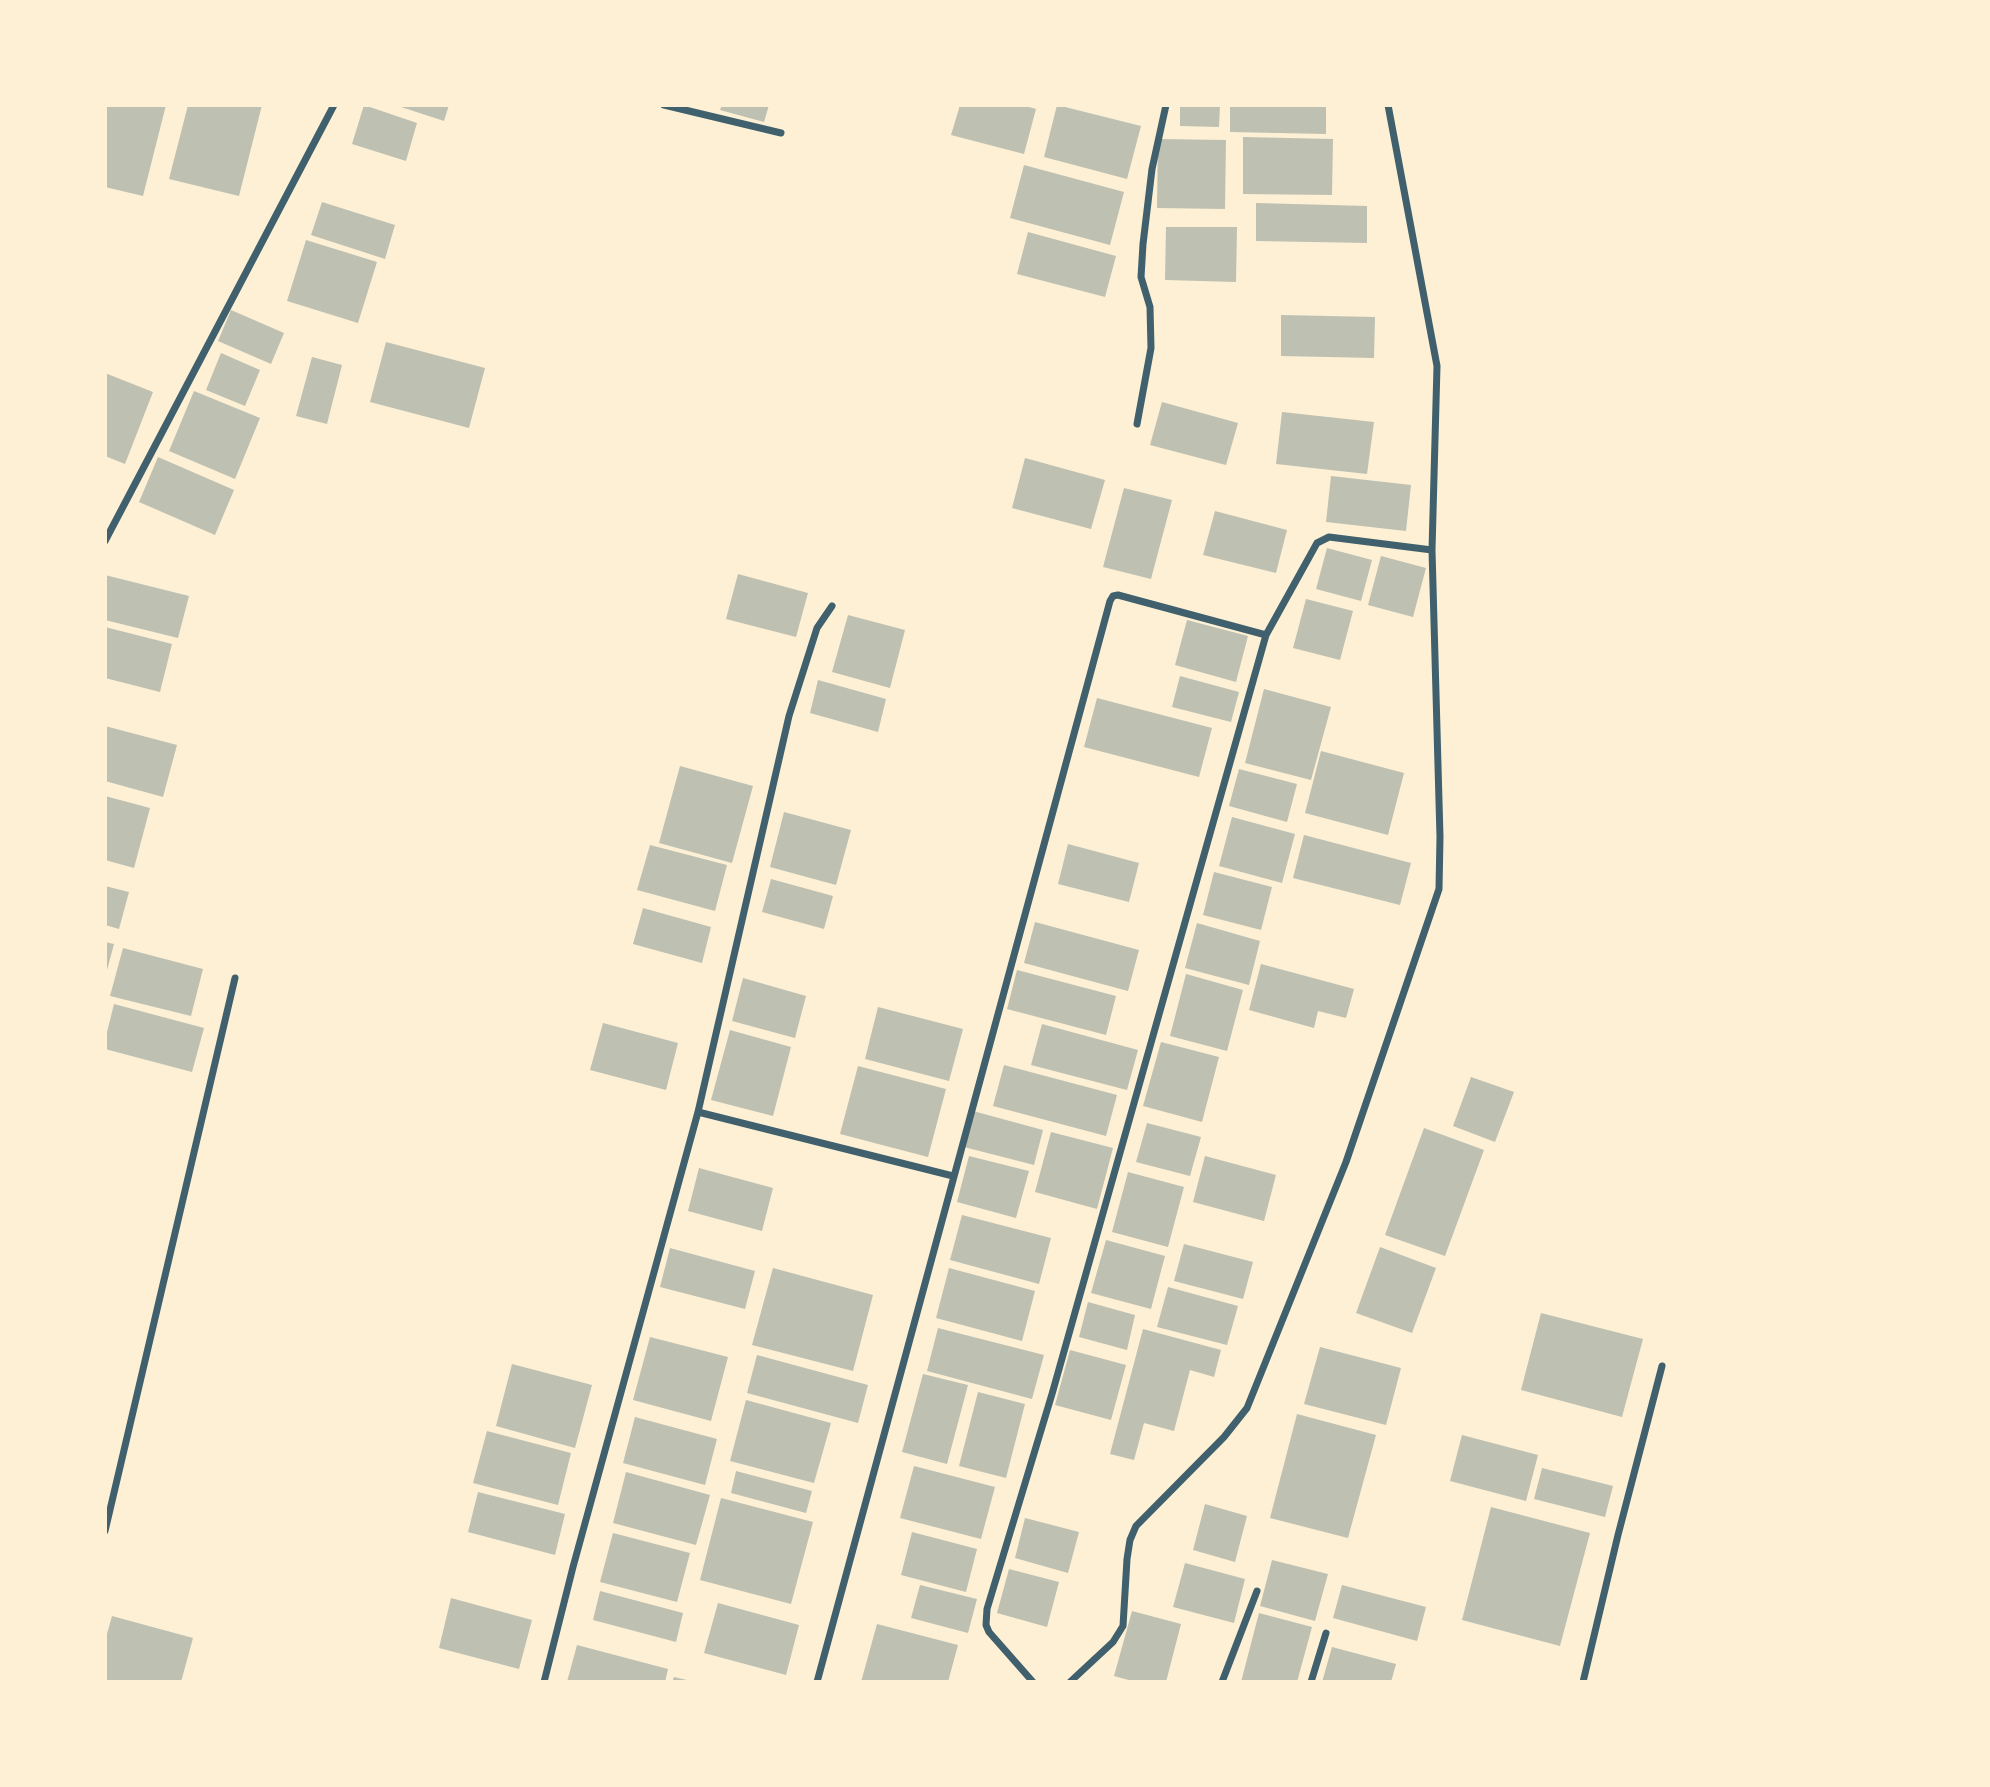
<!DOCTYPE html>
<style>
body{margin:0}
#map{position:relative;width:1990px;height:1787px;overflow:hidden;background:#fdf0d5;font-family:"Space Grotesk",sans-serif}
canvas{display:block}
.frame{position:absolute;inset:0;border:107px solid #fdf0d5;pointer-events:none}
</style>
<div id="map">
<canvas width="1990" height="1787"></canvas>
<div class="frame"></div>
</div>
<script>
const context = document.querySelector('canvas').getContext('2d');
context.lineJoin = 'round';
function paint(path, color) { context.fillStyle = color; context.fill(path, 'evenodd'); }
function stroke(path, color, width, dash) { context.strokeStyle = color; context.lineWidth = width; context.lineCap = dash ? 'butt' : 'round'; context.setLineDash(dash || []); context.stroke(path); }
const building = new Path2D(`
 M105 105H166L143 196 105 187Z
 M188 105H262L239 196 169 179Z
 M364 105 417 123 406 161 352 144Z
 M395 105H449L444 121Z
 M722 105H769L764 122 720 110Z
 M960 105H1022L1036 109 1024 154 951 135Z
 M1057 105 1141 126 1127 179 1044 157Z
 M1180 105H1220L1219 127 1180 126Z
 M1230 105H1326V134L1230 132Z
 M1243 137 1333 139 1332 195 1243 194Z
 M1158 139 1226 140 1225 209 1157 208Z
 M1024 165 1124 192 1110 245 1010 218Z
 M322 202 395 225 385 259 311 235Z
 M1256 203 1367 206V243L1256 241Z
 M1166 227H1237L1236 282 1165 280Z
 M1028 232 1116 256 1105 297 1017 274Z
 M306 240 377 262 358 323 287 301Z
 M231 310 284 333 271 364 218 341Z
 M1281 315 1375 317 1374 358 1281 356Z
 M386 342 485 368 469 428 370 402Z
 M221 353 260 370 245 406 206 390Z
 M312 357 342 365 327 424 296 416Z
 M105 373 153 392 125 464 105 456Z
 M194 391 260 418 235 479 169 451Z
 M1162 402 1238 423 1226 465 1150 445Z
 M1282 412 1374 422 1367 474 1276 464Z
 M158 457 234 490 215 535 139 502Z
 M1025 458 1105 480 1091 529 1012 508Z
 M1331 476 1411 485 1406 531 1326 522Z
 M1124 488 1172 500 1151 579 1103 567Z
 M1215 511 1287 530 1276 573 1203 555Z
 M1327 548 1372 560 1361 601 1316 589Z
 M1381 556 1426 568 1413 617 1368 605Z
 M738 574 808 593 796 637 726 619Z
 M105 575 189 596 178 638 105 620Z
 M1306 599 1353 611 1340 660 1293 648Z
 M848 615 905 630 890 688 832 672Z
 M1187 620 1248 636 1236 682 1175 665Z
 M105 627 172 644 160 692 105 678Z
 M1180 676 1239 692 1231 722 1172 707Z
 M818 680 886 699 878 732 810 713Z
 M1264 689 1331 707 1311 780 1245 763Z
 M1097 698 1212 728 1199 777 1084 747Z
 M105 726 177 745 163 797 105 781Z
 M1321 751 1404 773 1388 835 1305 813Z
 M680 766 753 786 732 863 659 843Z
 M1239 769 1297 784 1287 822 1229 806Z
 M105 796 150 808 134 868 105 860Z
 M784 812 851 830 836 885 770 867Z
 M1232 817 1295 834 1282 883 1219 866Z
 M1304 835 1411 863 1400 905 1293 878Z
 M1068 844 1139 863 1129 902 1058 884Z
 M650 845 727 865 715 911 637 890Z
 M1214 872 1272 887 1261 930 1203 915Z
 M771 879 833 896 824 929 762 912Z
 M105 886 129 892 119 929 105 925Z
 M643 908 711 927 702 963 633 944Z
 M1035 922 1139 950 1128 991 1024 963Z
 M1197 923 1260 941 1249 985 1185 968Z
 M105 942 114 944 106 974H105Z
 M123 948 203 969 191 1016 110 996Z
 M1261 964 1354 989 1346 1018 1318 1011 1314 1028 1249 1010Z
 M1017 970 1116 996 1106 1035 1007 1009Z
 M1186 974 1243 990 1227 1051 1170 1036Z
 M743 978 806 996 795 1038 732 1021Z
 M114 1004 204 1028 192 1072 105 1049V1040Z
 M878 1007 963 1029 949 1081 865 1059Z
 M603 1023 678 1043 666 1090 590 1070Z
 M1042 1024 1138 1050 1127 1090 1031 1065Z
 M730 1030 791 1047 773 1116 711 1100Z
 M1161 1042 1219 1057 1202 1122 1143 1106Z
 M1004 1065 1117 1095 1106 1136 993 1106Z
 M858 1066 946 1089 928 1157 840 1134Z
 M1471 1077 1514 1092 1495 1142 1453 1126Z
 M973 1111 1043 1130 1034 1165 964 1147Z
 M1147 1123 1201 1137 1190 1176 1136 1162Z
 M1424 1128 1484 1150 1445 1256 1385 1235Z
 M1051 1132 1113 1148 1097 1209 1035 1192Z
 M969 1156 1029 1171 1016 1218 957 1202Z
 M1205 1156 1276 1175 1264 1221 1193 1202Z
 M699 1168 773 1188 762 1231 688 1211Z
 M1128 1172 1184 1187 1168 1247 1112 1232Z
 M962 1215 1051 1238 1039 1284 950 1260Z
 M1106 1240 1165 1256 1151 1309 1091 1293Z
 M1184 1244 1253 1262 1243 1299 1174 1281Z
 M1380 1247 1436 1268 1412 1333 1356 1313Z
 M670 1248 755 1271 745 1309 660 1287Z
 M773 1268 873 1295 853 1371 752 1345Z
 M949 1268 1035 1291 1022 1341 936 1318Z
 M1168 1287 1238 1306 1227 1345 1157 1327Z
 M1088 1302 1135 1315 1127 1350 1079 1337Z
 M1541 1313 1643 1339 1622 1417 1521 1390Z
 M938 1328 1044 1355 1032 1399 927 1371Z
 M1143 1329 1221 1350 1214 1377 1190 1370 1174 1431 1144 1423 1134 1460 1110 1454Z
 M650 1337 728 1357 711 1421 633 1400Z
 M1320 1347 1401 1368 1386 1425 1304 1404Z
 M1070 1350 1126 1365 1111 1420 1055 1405Z
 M757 1355 868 1385 858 1423 747 1393Z
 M512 1364 592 1385 575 1448 496 1426Z
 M923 1374 968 1385 947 1464 902 1452Z
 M978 1392 1025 1404 1006 1478 959 1466Z
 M746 1400 831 1423 814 1483 730 1461Z
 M1297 1414 1376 1435 1348 1538 1270 1518Z
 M635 1417 717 1439 705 1485 623 1463Z
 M487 1431 571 1453 558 1505 473 1483Z
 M1462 1435 1538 1455 1526 1501 1450 1481Z
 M914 1466 995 1487 981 1539 900 1518Z
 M1542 1468 1613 1486 1605 1517 1534 1499Z
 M736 1471 812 1491 806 1513 731 1493Z
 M626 1472 710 1495 696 1545 613 1523Z
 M478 1492 565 1514 555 1555 468 1532Z
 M721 1498 813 1522 791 1604 700 1580Z
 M1205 1504 1247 1516 1235 1562 1193 1550Z
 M1491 1507 1590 1533 1560 1646 1462 1620Z
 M1025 1518 1079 1532 1068 1573 1015 1558Z
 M912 1532 977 1549 966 1592 901 1575Z
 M613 1533 690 1553 677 1602 600 1582Z
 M1272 1560 1328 1574 1315 1621 1260 1606Z
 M1185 1563 1245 1579 1234 1623 1173 1607Z
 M1009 1569 1059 1582 1047 1627 997 1613Z
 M920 1585 977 1599 968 1633 911 1618Z
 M1342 1585 1426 1607 1417 1641 1333 1618Z
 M600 1591 683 1613 676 1642 593 1620Z
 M451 1598 532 1620 519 1669 439 1648Z
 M718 1603 799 1625 786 1675 704 1653Z
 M1132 1611 1181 1624 1166 1682H1136L1114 1676Z
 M1259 1613 1312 1627 1297 1682H1241Z
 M112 1616 193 1638 181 1682H105V1641Z
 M877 1624 958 1645 948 1682H861Z
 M577 1645 668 1669 665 1682H567Z
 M1332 1647 1396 1664 1391 1682H1322Z
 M674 1677 691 1681V1682H672Z`);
const minor = new Path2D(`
 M664 105 781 133
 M1137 424 1151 348 1150 307 1141 277 1143 244 1152 169 1166 105
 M105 541 334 105
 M698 1112 953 1176
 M105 1531 235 978
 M544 1682 573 1567 698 1112 789 716 817 628 832 606
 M817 1682 1110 601 1113 596 1118 595 1266 635 1317 543 1329 537 1432 550
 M1033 1682 989 1632 986 1625 987 1609 1052 1394 1266 635
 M1070 1682 1113 1642 1123 1626 1127 1559 1130 1540 1136 1526 1224 1437 1247 1408 1346 1162 1439 889 1440 837 1432 550 1437 366 1388 105
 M1222 1682 1257 1591
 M1311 1682 1326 1633
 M1583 1682 1618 1535 1662 1366`);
paint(building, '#bec0b2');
stroke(minor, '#3f606c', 7);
</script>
